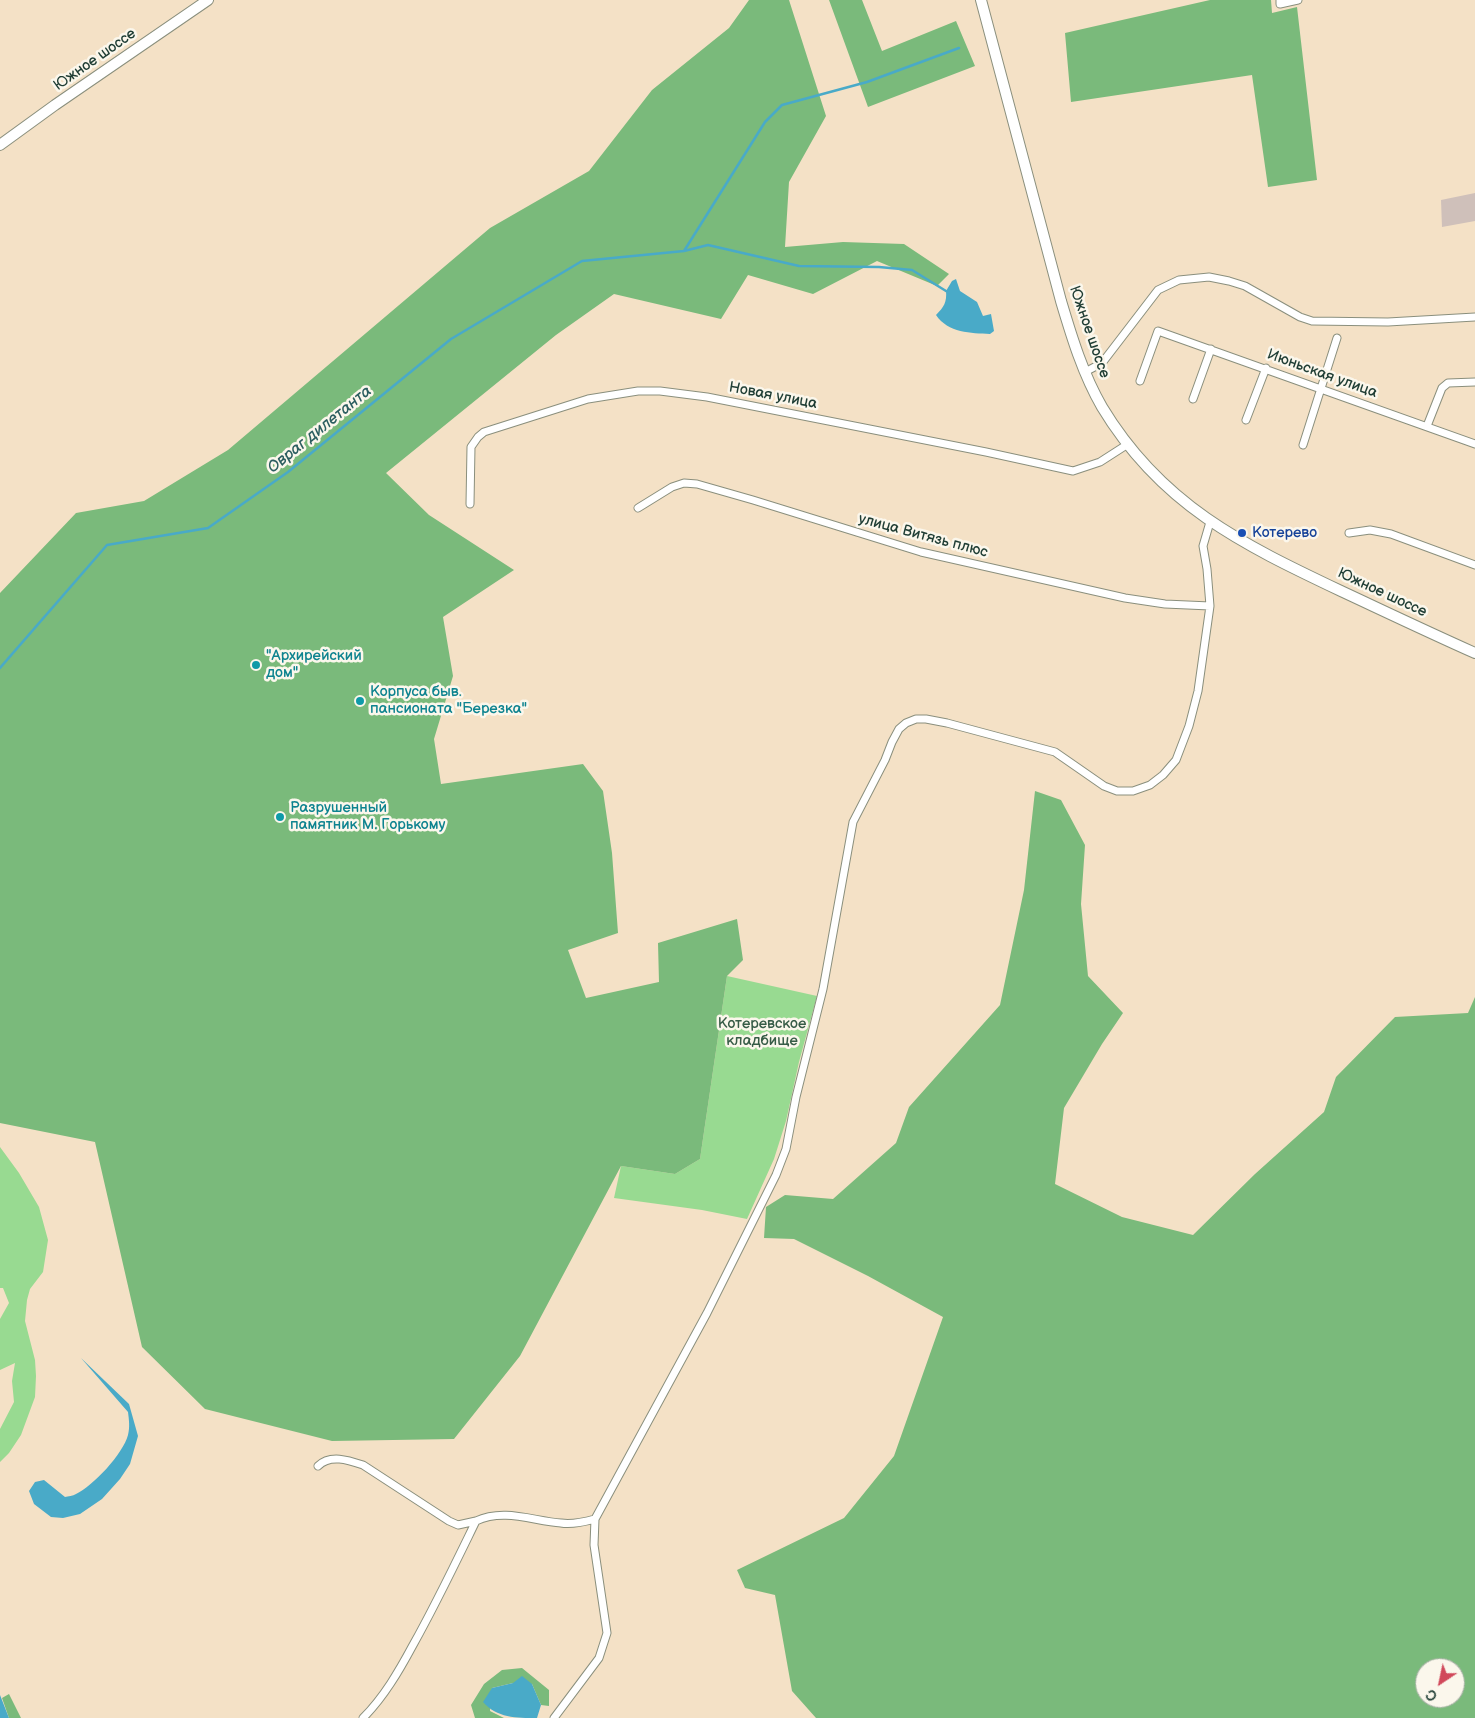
<!DOCTYPE html>
<meta charset="utf-8">
<style>
body{margin:0}
#map{position:relative;width:1475px;height:1718px;overflow:hidden;background:#f4e1c6;font-family:"Balsamiq Sans",sans-serif}
canvas{display:block}
.north{position:absolute;left:1415px;top:1658px;width:50px;height:50px;box-sizing:border-box;background:#fbf7ec;border:1px solid #a3ada2;border-radius:50%;rotate:214deg;font-size:14px;font-weight:700;line-height:20px;text-align:center;color:#1f3d34}
.north::after{content:'';display:block;margin:auto;width:18px;height:22px;background:#d1495b;clip-path:polygon(50% 0,100% 100%,50% 72%,0 100%)}
</style>
<div id="map">
<canvas width="1475" height="1718"></canvas>
<div class="north">С</div>
</div>
<script>
const context = document.querySelector('canvas').getContext('2d');
context.lineJoin = 'round';
function paint(path, color) { context.fillStyle = color; context.fill(path, 'evenodd'); }
function stroke(path, color, width, dash) { context.strokeStyle = color; context.lineWidth = width; context.lineCap = dash ? 'butt' : 'round'; context.setLineDash(dash || []); context.stroke(path); }
function drawText(font, color, halo, rows, align = 'center') {
  context.font = font + ' "Balsamiq Sans",sans-serif'; context.lineWidth = 5; context.setLineDash([]); context.textBaseline = 'middle'; context.strokeStyle = halo; context.fillStyle = color; for (const [text, x, y, turn = 0] of rows) {
    context.save(); context.translate(x, y); context.rotate((+turn || 0) * Math.PI / 180); context.textAlign = isNaN(turn) ? turn : align; if (halo) context.strokeText(text, 0, 0); context.fillText(text, 0, 0); context.restore();
  }
}
const industrial = new Path2D(`
 M1475 193V221L1442 227 1441 200Z`);
const green = new Path2D(`
 M727 976 817 996 799 1062 786 1121 774 1159 747 1219 702 1210 614 1198 621 1166 675 1174 700 1159Z
 M0 1147 19 1173 39 1207 48 1240 43 1272 30 1289 27 1300 25 1321 35 1360 36 1376 35 1397 21 1435 9 1453 0 1462V1429L14 1402 12 1381 15 1363 0 1370V1319L9 1303 3 1288H0Z`);
const forest = new Path2D(`
 M749 0H789L826 116 789 182 785 247 843 242 904 244 949 274 937 286 877 261 813 294 748 275 721 319 614 294 556 335 386 473 429 515 514 570 443 617 453 676 434 739 441 784 583 764 603 791 612 853 618 933 568 950 586 998 659 982 658 943 737 919 743 960 727 976 700 1159 675 1174 621 1166 520 1356 454 1439 332 1441 205 1409 142 1347 95 1142 0 1123V593L76 513 144 501 228 450 490 228 589 171 652 90 729 28Z
 M829 0H862L882 51 956 21 975 66 868 107Z
 M1210 0H1271L1272 13 1297 7 1317 180 1268 187 1252 75 1071 102 1065 33Z
 M1035 791 1061 800 1085 845 1081 904 1088 976 1123 1013 1102 1044 1064 1108 1055 1184 1122 1217 1193 1235 1255 1174 1324 1112 1336 1077 1395 1017 1468 1013 1475 997V1718H816L792 1691 775 1595 745 1588 737 1570 844 1518 894 1456 943 1317 868 1276 794 1239 764 1238 766 1207 785 1195 833 1199 896 1143 909 1107 1000 1005 1024 890ZM1425 1668H1455V1698H1425Z
 M522 1668 549 1690V1706L541 1705 532 1684 513 1683 492 1688 490 1711 504 1718H475L471 1705 484 1684 502 1670Z
 M9 1694 21 1718H9L2 1698Z`);
const water = new Path2D(`
 M956 279 960 291 977 302 983 316 991 314 994 331 990 334C971 333 948 333 936 315 944 307 947 302 946 291L952 281Z
 M81 1358 129 1404 138 1436 130 1464 120 1479 102 1499 80 1514 63 1518 51 1517 34 1504 29 1491 35 1482 44 1480 65 1497C68 1496 73 1496 76 1494 93 1486 123 1454 128 1435 130 1427 129 1420 128 1412Z
 M522 1676 532 1684 541 1705 537 1718C516 1718 497 1718 483 1702L492 1688 513 1683Z
 M0 1695 9 1718H0Z`);
const stream = new Path2D(`
 M684 251 765 122 782 105 867 82 959 48
 M0 668 107 545 208 528 288 472 451 339 582 261 684 251 708 245 799 266 879 267 912 270 946 291`);
const street = new Path2D(`
 M1280 0V4L1298 0
 M1085 372 1102 363 1158 290 1179 280 1209 277 1229 281 1245 286 1300 317 1312 321 1388 322 1475 317
 M1140 381 1158 331 1475 444
 M1193 399 1211 349
 M1246 420 1266 368
 M1427 426 1442 388 1448 383 1475 382
 M1303 445 1337 338
 M470 504 471 447 478 437 484 432 588 399 638 391H660L707 397 986 452 1073 471 1100 462 1128 444
 M638 508 672 487 684 483 697 484 753 500 921 552 1125 598 1165 604 1210 606
 M1349 533 1370 530 1391 534 1475 565
 M318 1466C330 1454 348 1460 363 1465L449 1521 458 1525 476 1521
 M363 1718C384 1697 399 1671 413 1645 436 1604 456 1562 476 1521 504 1508 533 1521 561 1523 572 1525 584 1522 595 1519
 M554 1718 599 1658 607 1633 594 1545 595 1519 707 1313 776 1175 786 1149 796 1097 823 989 853 822 885 760 892 742 899 729 906 723 916 719H926L947 723 1055 752 1104 786 1117 791H1133L1150 785 1163 775 1176 760 1189 726 1198 691 1210 606 1207 569 1203 546 1210 522`);
const secondary = new Path2D(`
 M981 0 1061 301C1072 338 1083 374 1102 407 1161 505 1242 544 1341 591 1386 612 1430 633 1475 653
 M0 145 55 105 208 0`);
const markers = [
 [1242,533,5,"#1a4fb4"],
 [256,665,5,"#0f9aa8"],
 [360,701,5,"#0f9aa8"],
 [280,817,5,"#0f9aa8"]
];
const streetNames = [
 ["Южное шоссе",95,60,-35],
 ["Южное шоссе",1089,332,71],
 ["Июньская улица",1322,374,20],
 ["Новая улица",773,396,11],
 ["улица Витязь плюс",923,536,15],
 ["Южное шоссе",1382,593,25]
];
const transitNames = [
 ["Котерево",1252,533]
];
const cultureNames = [
 ["\"Архирейский",266,656],
 ["дом\"",266,673],
 ["Корпуса быв.",370,692],
 ["пансионата \"Березка\"",370,709],
 ["Разрушенный",290,808],
 ["памятник М. Горькому",290,825]
];
const parkNames = [
 ["Котеревское",762,1024],
 ["кладбище",762,1041]
];
const waterNames = [
 ["Овраг дилетанта",320,430,-39]
];
paint(industrial, '#cfc0ba');
paint(green, '#98da91');
paint(forest, '#7aba7b');
paint(water, '#49aac8');
stroke(stream, '#49aac8', 2.5);
stroke(street, '#8a8f7d', 9);
stroke(secondary, '#8a8f7d', 12);
stroke(street, '#fff', 7);
stroke(secondary, '#fff', 10);
for (const [x, y, r, color] of markers) { const dot = new Path2D(); dot.arc(x, y, r, 0, 2 * Math.PI); context.fillStyle = color; context.fill(dot); stroke(dot, '#fbf7ec', 2); }
drawText('15px', '#1f3d34', '#fbf7ec', streetNames);
drawText('15px', '#164399', '#fbf7ec', transitNames, 'left');
drawText('15px', '#0d838f', '#fbf7ec', cultureNames, 'left');
drawText('15px', '#375c47', '#fbf7ec', parkNames);
drawText('italic 16px', '#2c5e60', '#fbf7ec', waterNames);
</script>
